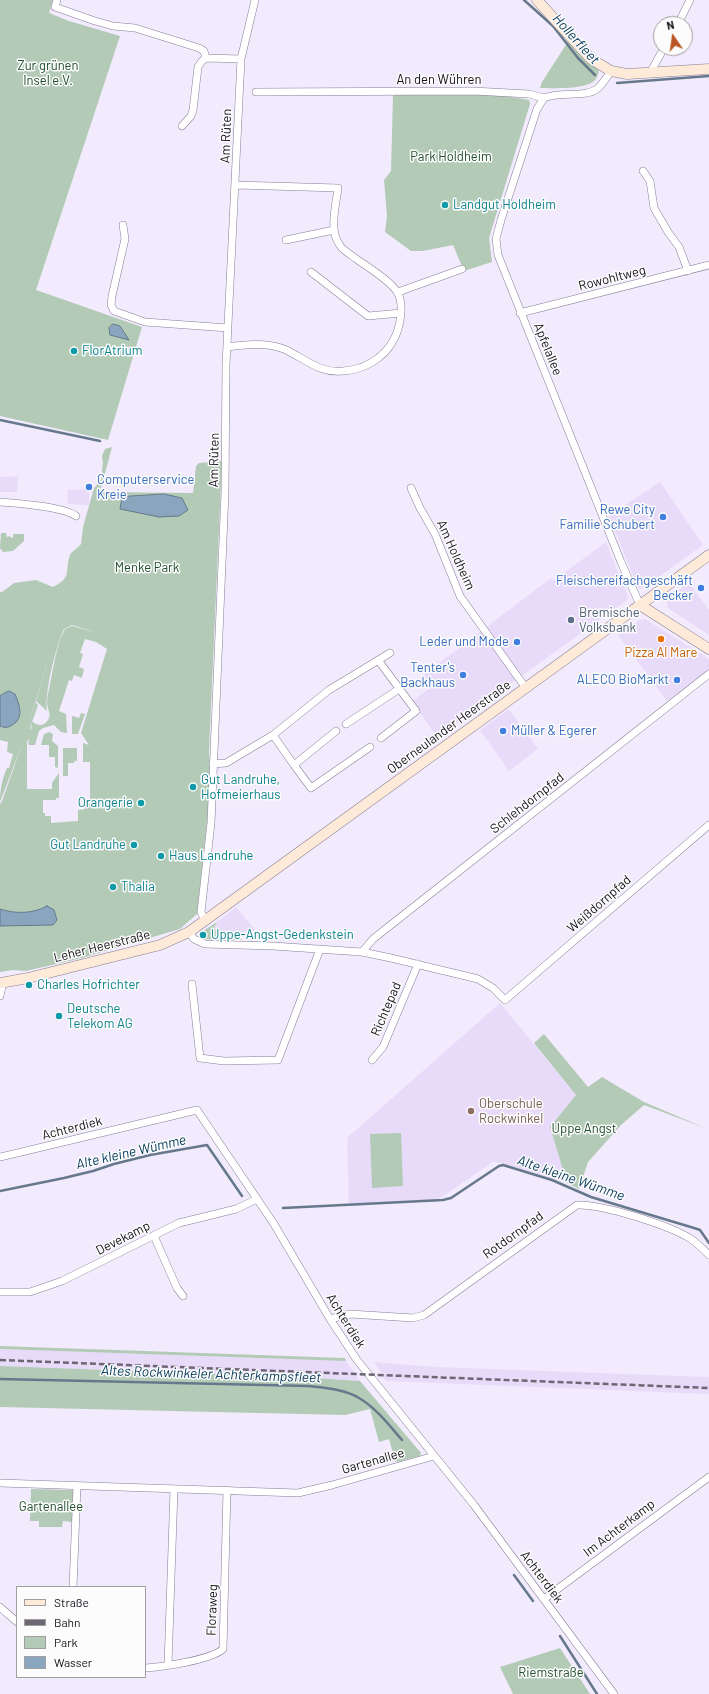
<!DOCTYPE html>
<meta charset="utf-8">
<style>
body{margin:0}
#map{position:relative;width:709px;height:1694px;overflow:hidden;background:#f2eafd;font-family:Barlow,sans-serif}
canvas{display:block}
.legend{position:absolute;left:16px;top:1586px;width:130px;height:92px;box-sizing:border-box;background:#fcfcfc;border:1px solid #a09ea1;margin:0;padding:5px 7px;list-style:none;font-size:12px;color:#151119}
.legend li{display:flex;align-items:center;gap:8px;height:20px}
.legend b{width:20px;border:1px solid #a09ea1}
.north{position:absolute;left:653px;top:16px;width:40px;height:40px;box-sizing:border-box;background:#fcfcfc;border:1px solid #a09ea1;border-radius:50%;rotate:347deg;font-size:11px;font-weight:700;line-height:16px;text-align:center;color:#151119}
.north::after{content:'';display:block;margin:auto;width:14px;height:18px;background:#ba5523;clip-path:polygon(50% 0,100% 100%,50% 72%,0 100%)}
</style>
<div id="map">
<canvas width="709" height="1694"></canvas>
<ul class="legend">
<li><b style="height:5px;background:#feead8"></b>Straße</li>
<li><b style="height:5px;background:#6c6773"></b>Bahn</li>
<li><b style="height:11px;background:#b3cbb6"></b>Park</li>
<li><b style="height:11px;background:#89a6be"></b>Wasser</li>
</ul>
<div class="north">N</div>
</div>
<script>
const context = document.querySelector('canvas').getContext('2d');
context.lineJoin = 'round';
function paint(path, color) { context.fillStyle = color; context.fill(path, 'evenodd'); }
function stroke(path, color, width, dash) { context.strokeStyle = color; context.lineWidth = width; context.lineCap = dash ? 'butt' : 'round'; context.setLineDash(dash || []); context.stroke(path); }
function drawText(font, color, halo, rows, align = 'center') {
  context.font = font + ' Barlow,sans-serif'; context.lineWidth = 3; context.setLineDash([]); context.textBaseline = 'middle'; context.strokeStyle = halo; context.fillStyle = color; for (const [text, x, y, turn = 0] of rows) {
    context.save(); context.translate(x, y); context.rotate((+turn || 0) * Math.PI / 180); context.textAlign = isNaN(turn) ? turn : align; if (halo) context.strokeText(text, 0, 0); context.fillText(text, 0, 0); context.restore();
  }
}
const built = new Path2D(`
 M18 476 17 492H0V477Z
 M660 482 703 545 642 589 638 588 609 516Z
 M89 489V505L68 504 67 490Z
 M606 542 628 597 627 600 437 737 412 701 430 688 422 676 551 578 553 581Z
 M689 583 709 610V635L668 608 666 599Z
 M645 619 709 659V670L667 701 618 635 640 620Z
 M509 709 538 749 509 771 480 730Z
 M236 907 261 937 219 934 214 928 217 922Z
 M500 1003 576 1095 550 1127 567 1183 494 1161 436 1201 349 1206 347 1138Z
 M0 1349 346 1361 360 1381 297 1377 0 1366Z
 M374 1362 435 1367 709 1377V1394L386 1381Z`);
const green = new Path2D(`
 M0 0H53L49 13 69 21 120 36 36 290 142 327 108 440 0 416Z
 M569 40 599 71C598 74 597 78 595 80 586 90 553 88 540 88L542 82Z
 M426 93 428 95H463L467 93H488L529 100 530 104 489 238 492 262 464 271 453 245 423 251H411L385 232 387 216 384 180 391 171 393 95 394 94Z
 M112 447 100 492 193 493 196 466 199 463 222 461 209 750 210 771 208 812 197 914 180 929 82 958 26 971 13 970 0 972V804L2 801 23 742 0 802C0 789 2 780 7 768H9L13 754 7 752 8 742 0 740V726L3 728V694L0 696V592H2L14 583 36 580 53 587C73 577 64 572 70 555 72 551 78 548 81 544L83 527 94 488 101 480 103 462 102 456 105 449ZM72 625 98 633 72 626 65 629C56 645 54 666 50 684 49 690 47 696 47 702 47 709 52 714 48 720 44 727 37 726 32 721L31 730 30 728 38 705 35 702 27 730 52 646 36 701 47 711C44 694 56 645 64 629ZM85 639 96 642 107 649 81 733 89 745 83 743V762H90V803H85V809L78 810V821L51 823V816H45V813H43V800H56V798H59V773L52 783V789H27V741L30 739 28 742 29 745H35L39 731 43 728 54 725 61 732 67 733 66 714 59 711 69 680 72 681 74 675 82 678 84 669 79 667 83 654 80 653Z
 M1 533H6L7 538 8 536 13 538V534H24V541L13 551 3 552 0 548Z
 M81 713 85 714 78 734H72V716L79 718Z
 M49 732 53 734 52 741 58 746V768L55 767V757H49V745H41L44 734Z
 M63 748H77V761H74V763H68V776H63Z
 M217 922 214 928 219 934 238 935 242 940 200 939V933Z
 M544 1034 588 1087 602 1077 644 1102 705 1128 644 1105 621 1125 588 1162 579 1189 567 1183 550 1127 576 1095 534 1043Z
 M401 1133 403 1186 372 1188 370 1134Z
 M0 1346 345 1358 346 1361 0 1349Z
 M0 1366 297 1377 360 1381 421 1453 420 1456 397 1462 395 1460 389 1439 379 1442 370 1409 345 1415 0 1407Z
 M31 1489 73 1490 72 1522 63 1521 62 1527H39V1521H30Z
 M560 1648 590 1694H513L500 1667Z`);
const water = new Path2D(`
 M113 324 120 326 129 340 110 335 109 328Z
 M164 494 182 498 188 510 179 516 159 517 120 509 122 497Z
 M9 691 15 694C19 704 25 718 12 725 8 728 4 728 0 726V696Z
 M47 906 54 910 57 920 53 925 0 926V909C15 914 33 914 47 906Z`);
const stream = new Path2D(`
 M524 0 553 26 578 58 595 75
 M617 83 709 76
 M0 420 100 441
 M0 1191 64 1178 93 1171 114 1164 150 1155 207 1145 242 1196
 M283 1208 443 1200 451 1198 499 1166 503 1165 552 1180 591 1197 694 1228 700 1230 709 1243
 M0 1379 308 1386C324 1388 345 1389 359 1398 376 1408 389 1425 402 1440
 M514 1575 533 1601
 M560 1636 597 1694`);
const street = new Path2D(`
 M57 0 55 7 95 21 113 26 135 28 199 48 204 51 206 58
 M678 24 690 0
 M650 73 664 48
 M256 92 473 91 529 94 544 98C561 91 584 98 597 89 603 84 607 77 611 71
 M544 98 537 109 501 220 496 239 498 255 621 562 640 605
 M182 126 191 116 193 110 198 67 202 61 206 58 241 59
 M643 171 650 181 654 208 668 232 679 247 688 271
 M123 225 125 239 112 296 111 305 114 311 145 322 228 328
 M286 240 334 230
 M311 272 368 316 401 313
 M398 292 462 269
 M520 313 709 265
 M227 347C246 344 267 342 284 349 304 358 320 374 343 371 363 370 383 359 393 341 400 329 405 304 397 292 391 281 366 266 355 258 350 254 342 250 339 244 329 229 336 205 338 188L236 185
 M411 488 420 508 435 534 460 596 525 687
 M0 502C17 503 64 507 76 516
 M378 660 416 711 381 738
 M346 724 399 689
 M273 735 294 765 336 731
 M213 764 226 763 273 735 329 690 390 653
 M294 765 311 788 370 747
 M205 921 201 912 211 823 225 492 226 365 241 59 255 0
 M189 932 194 939 205 944 273 946 362 952 391 958 478 979 493 988 505 1000 709 825
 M362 952 373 939 709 674
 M192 984 200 1058 224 1061 278 1060 320 949
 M0 996 3 982
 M372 1060 383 1047 418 964
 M0 1157 197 1110 274 1224 330 1319 357 1360 474 1505 614 1694
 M154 1236 177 1288 183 1296
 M0 1292H30L62 1281 179 1223 236 1209 257 1199
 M330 1319 350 1314 413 1318 424 1315 577 1205C602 1204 669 1225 691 1239 697 1243 704 1250 709 1255
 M0 1483 298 1493 332 1485 434 1456
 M73 1587 77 1486
 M544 1599 709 1477
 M0 1607 17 1622
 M168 1665 174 1489
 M145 1668C162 1667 211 1660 223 1649L227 1490`);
const secondary = new Path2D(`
 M537 0 591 59 611 71 627 74 709 69
 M640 605 709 649
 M0 983 28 978 160 945 189 932 709 555`);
const rail = new Path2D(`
 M0 1360 709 1388`);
const markers = [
 [445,205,4,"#0f9aa8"],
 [74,351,4,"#0f9aa8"],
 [89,487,4,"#3f7fe0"],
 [663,517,4,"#3f7fe0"],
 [701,588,4,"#3f7fe0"],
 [571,620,4,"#5c6f8a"],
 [661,639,4,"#e8710a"],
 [517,642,4,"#3f7fe0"],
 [463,675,4,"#3f7fe0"],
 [677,680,4,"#3f7fe0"],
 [503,731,4,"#3f7fe0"],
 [193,787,4,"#0f9aa8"],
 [141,803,4,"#0f9aa8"],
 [134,845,4,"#0f9aa8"],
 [161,856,4,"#0f9aa8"],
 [113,887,4,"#0f9aa8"],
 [203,935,4,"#0f9aa8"],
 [29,985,4,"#0f9aa8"],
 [59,1016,4,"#0f9aa8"],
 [471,1111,4,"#8d6e63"]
];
const parkNames = [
 ["Zur grünen",48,66],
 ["Insel e.V.",48,81],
 ["Park Holdheim",451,157],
 ["Menke Park",147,568],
 ["Uppe Angst",584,1129],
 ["Gartenallee",51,1507],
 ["Riemstraße",551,1673]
];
const streetNames = [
 ["An den Wühren",439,80],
 ["Am Rüten",226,136,-88],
 ["Rowohltweg",612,278,-14],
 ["Apfelallee",548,349,68],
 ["Am Rüten",214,460,-89],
 ["Am Holdheim",456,555,66],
 ["Oberneulander Heerstraße",449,727,-36],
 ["Schlehdornpfad",527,803,-38],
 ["Weißdornpfad",599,904,-41],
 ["Leher Heerstraße",102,946,-14],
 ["Richtepad",386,1009,-67],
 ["Achterdiek",72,1128,-14],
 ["Rotdornpfad",513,1235,-36],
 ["Devekamp",123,1238,-27],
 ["Achterdiek",346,1321,58],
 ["Gartenallee",373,1461,-16],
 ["Im Achterkamp",619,1528,-37],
 ["Achterdiek",542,1577,53],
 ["Floraweg",212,1610,-88]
];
const cultureNames = [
 ["Landgut Holdheim",453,205],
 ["FlorAtrium",82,351],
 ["Gut Landruhe,",201,780],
 ["Hofmeierhaus",201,795],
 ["Orangerie",133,803,"right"],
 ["Gut Landruhe",126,845,"right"],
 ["Haus Landruhe",169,856],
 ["Thalia",121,887],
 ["Uppe-Angst-Gedenkstein",211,935],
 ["Charles Hofrichter",37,985],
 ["Deutsche",67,1009],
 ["Telekom AG",67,1024]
];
const shopNames = [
 ["Computerservice",97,480,"left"],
 ["Kreie",97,495,"left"],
 ["Rewe City",655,510],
 ["Familie Schubert",655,525],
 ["Fleischereifachgeschäft",693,581],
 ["Becker",693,596],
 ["Leder und Mode",509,642],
 ["Tenter's",455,668],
 ["Backhaus",455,683],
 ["ALECO BioMarkt",669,680],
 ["Müller & Egerer",511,731,"left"]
];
const serviceNames = [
 ["Bremische",579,613],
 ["Volksbank",579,628]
];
const foodNames = [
 ["Pizza Al Mare",661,653]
];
const educationNames = [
 ["Oberschule",479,1104],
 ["Rockwinkel",479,1119]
];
const waterNames = [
 ["Hollerfleet",576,39,48],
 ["Alte kleine Wümme",131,1152,-13],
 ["Alte kleine Wümme",571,1178,19],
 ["Altes Rockwinkeler Achterkampsfleet",211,1374,2]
];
paint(built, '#e8dbfa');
paint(green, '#b3cbb6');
paint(water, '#89a6be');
stroke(water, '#66798c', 1);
stroke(stream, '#66798c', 2.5);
stroke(street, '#877e93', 8);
stroke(secondary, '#877e93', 11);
stroke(street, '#fff', 7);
stroke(secondary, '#feead8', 10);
stroke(rail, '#6c6773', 2.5, [6, 3]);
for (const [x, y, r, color] of markers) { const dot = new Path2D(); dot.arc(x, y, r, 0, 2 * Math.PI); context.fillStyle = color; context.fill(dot); stroke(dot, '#fcfcfc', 1.5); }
drawText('13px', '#214e2b', '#fcfcfc', parkNames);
drawText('13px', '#151119', '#fcfcfc', streetNames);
drawText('13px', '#0d838f', '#fcfcfc', cultureNames, 'left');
drawText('13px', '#366cbe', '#fcfcfc', shopNames, 'right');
drawText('13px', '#4e5e75', '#fcfcfc', serviceNames, 'left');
drawText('13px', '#c56008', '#fcfcfc', foodNames);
drawText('13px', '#785e54', '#fcfcfc', educationNames, 'left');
drawText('italic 14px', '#04395a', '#fcfcfc', waterNames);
</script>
